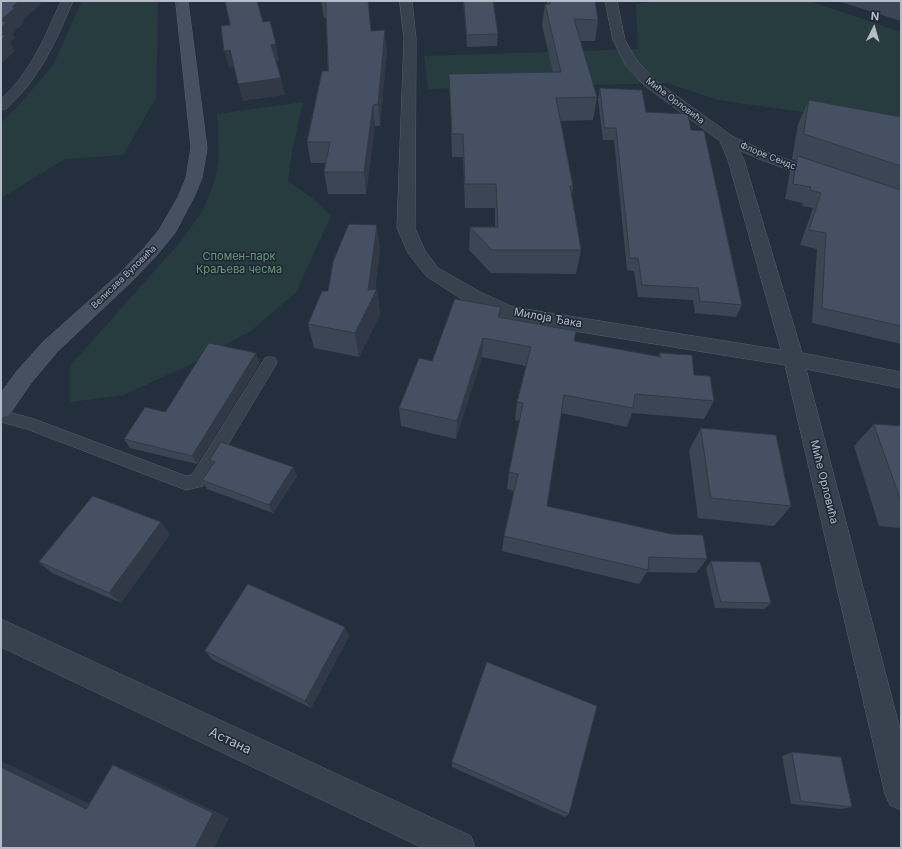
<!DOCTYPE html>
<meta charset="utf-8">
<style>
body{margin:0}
#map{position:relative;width:902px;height:849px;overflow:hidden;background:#242f3e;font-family:Inter,sans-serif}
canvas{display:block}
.frame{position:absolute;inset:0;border:2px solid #b4bcc9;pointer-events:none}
.north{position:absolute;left:854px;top:8px;width:40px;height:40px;-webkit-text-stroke:3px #1d2633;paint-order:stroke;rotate:5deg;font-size:11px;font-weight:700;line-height:16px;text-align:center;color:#b4bcc9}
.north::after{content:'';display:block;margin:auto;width:14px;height:18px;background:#b4bcc9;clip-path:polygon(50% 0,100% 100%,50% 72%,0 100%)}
</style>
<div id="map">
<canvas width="902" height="849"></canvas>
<div class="frame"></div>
<div class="north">N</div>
</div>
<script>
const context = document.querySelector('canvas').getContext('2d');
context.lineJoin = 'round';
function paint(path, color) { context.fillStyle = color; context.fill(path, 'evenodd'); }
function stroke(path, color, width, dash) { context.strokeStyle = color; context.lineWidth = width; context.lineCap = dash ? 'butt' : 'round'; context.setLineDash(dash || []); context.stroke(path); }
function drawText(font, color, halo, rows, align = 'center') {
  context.font = font + ' Inter,sans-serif'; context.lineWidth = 3; context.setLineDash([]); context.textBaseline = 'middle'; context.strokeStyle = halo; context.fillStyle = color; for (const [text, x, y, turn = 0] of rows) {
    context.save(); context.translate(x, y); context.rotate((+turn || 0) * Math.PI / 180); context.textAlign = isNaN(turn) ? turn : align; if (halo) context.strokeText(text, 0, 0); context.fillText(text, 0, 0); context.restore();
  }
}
const green = new Path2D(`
 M82 1H158L156 98 123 155 65 159 1 198V123L18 106 53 65Z
 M664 1H810L901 32V121L852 119 718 100 667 83 428 89 424 56 638 49 636 4Z
 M303 102 292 152 288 181 312 198 331 216 296 292 251 331 189 365 124 395 70 402V366L182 240 203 210 215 180 219 158 217 114Z`);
const lane = new Path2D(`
 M270 357 275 358 277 362 275 366 203 486 186 490 27 429 1 422V410L34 419 186 476 192 475 265 358Z`);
const street = new Path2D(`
 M61 1H73C55 43 40 78 6 109L1 110V99C31 72 45 37 61 1Z
 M400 1H412L416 39 415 228 425 251 438 268 482 293 511 306 525 309 781 350 728 160 720 141 645 86 626 66 613 40 605 1H617L625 40 637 61 655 80 732 136 769 153 826 173 828 176 826 179 820 181 814 179 759 159 739 150 744 160 802 353 901 372V388L806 369 901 733V810L890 805 885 794 785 365 525 323 499 316 468 303 426 276 408 253 397 228 404 39Z
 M1 619 471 836 475 848H423L1 647Z`);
const secondary = new Path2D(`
 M176 1H188L207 148 202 178 194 197 175 233 156 256 132 281 57 352 31 383 9 415 1 418V393L17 371 43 342 120 273 144 248 159 230 178 197 186 178 191 148Z`);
const wall = new Path2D(`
 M321 1H368L371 31 387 50 380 126H375L366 194H328L324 172 326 163H311L307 142 328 71 326 18H324Z
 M463 1H493L498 34 497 46 467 47Z
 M547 1H595L598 20 595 41H580L597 97 593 120 560 121 573 186 572 195 581 250 576 274 491 273 469 250 470 227H495V208H465L463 157H452L450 96 449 74 553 72 542 25 545 4H547Z
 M838 1H901V21Z
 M600 88 646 112 691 130 742 305 736 317 695 313 693 300 638 297 634 271 627 270 614 140H603L598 100Z
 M809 100 901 117V189L900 190H901V344L812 323 817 249 800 245 813 208 802 206 803 203 785 199 790 172 796 160 792 159 798 124Z
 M380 249 375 289H377L380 314 359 357 314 348 308 324 328 291Z
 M500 317 574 341 658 357 660 353 694 375 714 401 704 419 632 413 627 427 561 413 547 506 707 559 696 573 647 572 639 584 502 551 504 536 514 491 507 489 509 472 520 421 515 420 517 402 526 366 482 357 456 439 401 426 399 408 432 361Z
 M260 363 197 464 130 448 124 439 165 412Z
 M874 424 901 426V528L879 526 854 446Z
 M701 428 791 506 774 526 698 518 689 450Z
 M210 460 293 467 297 476 273 513 207 489 202 480 213 465Z
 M170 534 121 603 52 573 39 562Z
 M711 561 771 603 764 609 715 608 706 568Z
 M345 627 349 636 311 708 213 660 205 651Z
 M792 752 852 807 841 809 791 804 782 756Z
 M452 762 569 814 565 817 452 767Z`);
const shadedWall = new Path2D(`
 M19 1H39L41 4 23 20 24 23 13 33 15 38 10 43 15 51 1 64V20L12 7Z
 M385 30 387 50 380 126 378 104Z
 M276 44 279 61H275L271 45Z
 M230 50 235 66 229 67 224 51Z
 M281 78 285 95 243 101 238 84Z
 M373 105 375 126 366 194 364 172Z
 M377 225 380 249 374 294 377 289 380 314 359 357 355 333Z
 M501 307 499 327 498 317Z
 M483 338 482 357 456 439 457 421Z
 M256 353 260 363 197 464 192 456Z
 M293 467 297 476 273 513 269 505Z
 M161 522 170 534 121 603 109 593Z
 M345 627 349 636 311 708 305 701Z
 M1 762 10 765 111 814 86 809 1 767Z
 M113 765 135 773 229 818 214 848H195Z`);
const building = new Path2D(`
 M1 1H19L12 7H16L1 20Z
 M225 1H257L263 22 270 21 276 44 271 45 281 78 238 84 230 50 224 51 221 26 230 25Z
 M326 1H368L371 31 385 30 378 104 373 105 364 172H324L330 142H307L322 71H328Z
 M464 1H493L498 34 467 35Z
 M550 1H595L598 20 574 19 597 97 556 98 573 186H570L581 250H492L470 227H498L496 184H465L463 134H452L449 74 561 72 545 4H550Z
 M1 21 7 22 1 27Z
 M1 35H6L1 40Z
 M600 88 642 90 646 112 688 114 691 130 704 131 742 305 700 301 698 288 642 285 638 258H630L616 128H605Z
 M809 100 901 117V166L804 134Z
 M798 156 901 190V326L822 308 826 233 809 230 821 193 810 190 811 187 793 184Z
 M349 224 377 225 368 290 377 289 355 333 308 324 322 291H328L333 262Z
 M455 299 501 307 498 317 576 331 574 341 661 357 660 353 692 355 694 375 710 376 714 401 635 394 633 408 564 395 547 506 671 534 703 535 707 559 649 557 648 570 504 536 518 474 509 472 523 403 517 402 531 347 483 338 457 421 399 408 419 358 432 361Z
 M209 343 256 353 192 456 124 439 145 407 165 412Z
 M874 424 901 426V501Z
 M701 428 776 435 791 506 711 498Z
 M221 442 293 467 269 505 202 480 215 462 210 460Z
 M93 496 161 522 109 593 39 562Z
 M711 561 760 562 771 603 721 602Z
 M248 584 345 627 305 701 205 651Z
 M487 662 597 706 569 814 452 762Z
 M792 752 841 757 852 807 801 801Z
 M113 765 213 813 195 848H1V767L86 809Z`);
const farStreetnames = [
 ["Миће Орловића",675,101,37],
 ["Флоре Сендс",768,156,22],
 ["Велисава Вуловића",124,277,-44]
];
const parkNames = [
 ["Спомен-парк",239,257],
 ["Краљева чесма",239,270]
];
const streetNames = [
 ["Милоја Ђака",548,318,10],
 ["Миће Орловића",824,482,76]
];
const nearStreetnames = [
 ["Астана",230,741,25]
];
paint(green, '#263c3f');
stroke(lane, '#565f6c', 1);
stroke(street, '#565f6c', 1);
stroke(secondary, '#565f6c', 1);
paint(lane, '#38414e');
paint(street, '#38414e');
paint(secondary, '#465061');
paint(wall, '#3b4654');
paint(shadedWall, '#303945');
paint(building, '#455162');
stroke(building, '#303945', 1);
drawText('9px', '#b4bcc9', '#1d2633', farStreetnames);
drawText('11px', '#6b9a76', '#1d2633', parkNames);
drawText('11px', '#b4bcc9', '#1d2633', streetNames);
drawText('13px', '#b4bcc9', '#1d2633', nearStreetnames);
</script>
